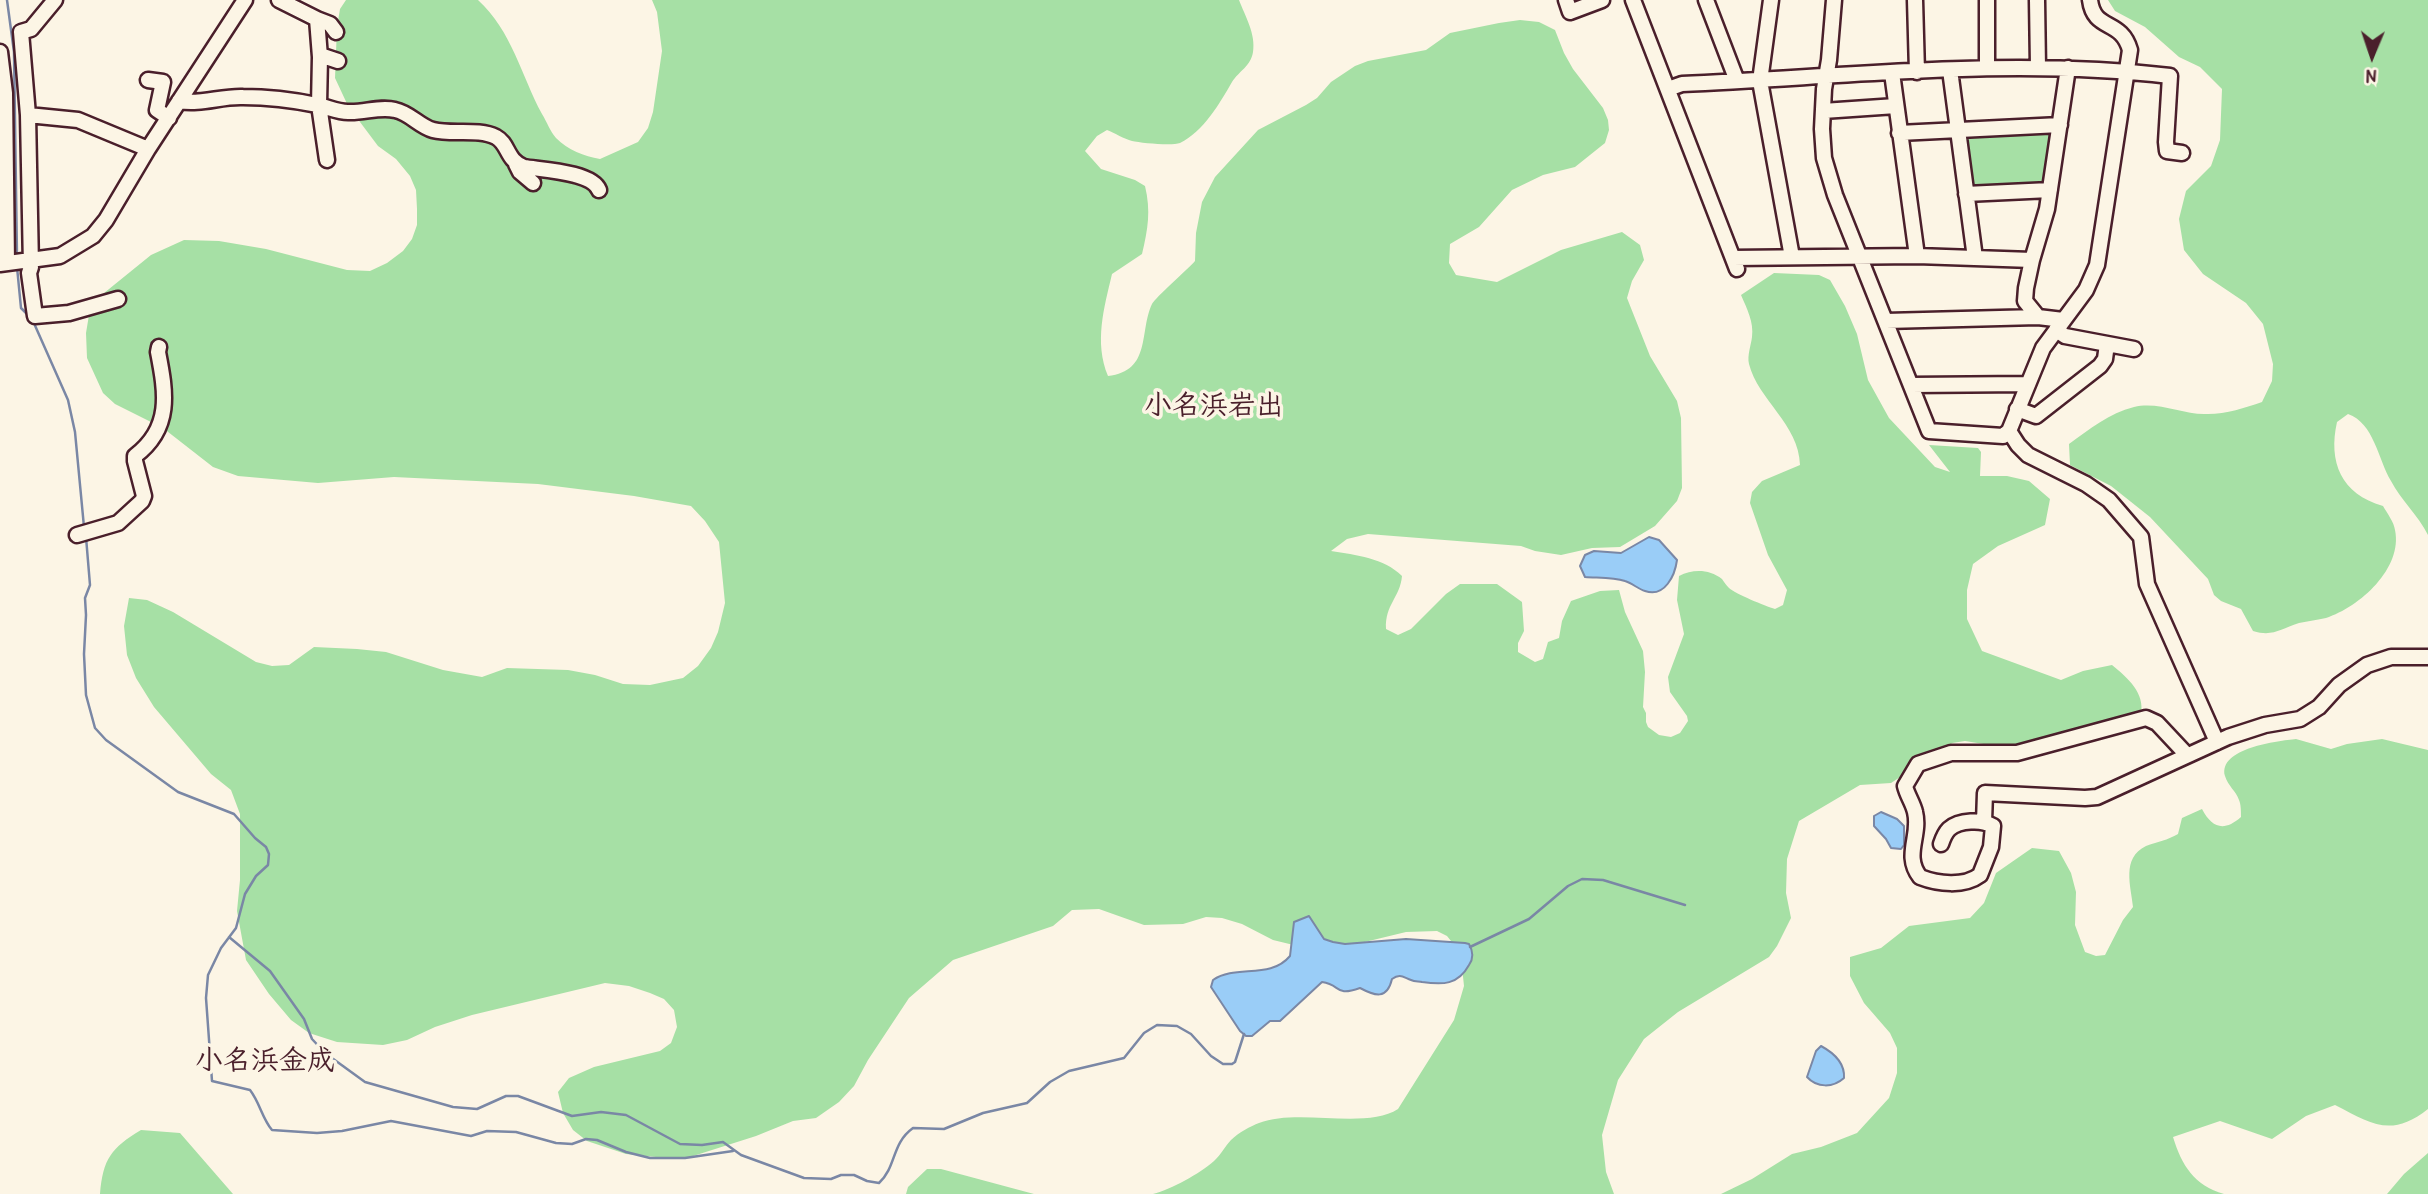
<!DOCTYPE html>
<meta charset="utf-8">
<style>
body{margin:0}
#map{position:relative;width:2428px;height:1194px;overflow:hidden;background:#fcf5e5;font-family:"Patrick Hand",sans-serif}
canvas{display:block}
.north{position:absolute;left:2337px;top:21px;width:70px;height:70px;-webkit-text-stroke:5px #fcf5e5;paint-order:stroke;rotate:182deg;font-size:19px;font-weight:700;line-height:28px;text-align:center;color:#4a1f2b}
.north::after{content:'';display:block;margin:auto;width:24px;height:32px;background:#4a1f2b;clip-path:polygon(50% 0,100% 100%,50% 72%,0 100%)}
</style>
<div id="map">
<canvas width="2428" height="1194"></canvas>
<div class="north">N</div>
</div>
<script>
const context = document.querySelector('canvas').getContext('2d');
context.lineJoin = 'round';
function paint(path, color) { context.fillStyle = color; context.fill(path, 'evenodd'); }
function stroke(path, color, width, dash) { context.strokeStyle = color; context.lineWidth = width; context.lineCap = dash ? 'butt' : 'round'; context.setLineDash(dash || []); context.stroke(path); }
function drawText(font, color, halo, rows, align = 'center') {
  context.font = font + ' "Patrick Hand","Klee One",sans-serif'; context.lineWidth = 7; context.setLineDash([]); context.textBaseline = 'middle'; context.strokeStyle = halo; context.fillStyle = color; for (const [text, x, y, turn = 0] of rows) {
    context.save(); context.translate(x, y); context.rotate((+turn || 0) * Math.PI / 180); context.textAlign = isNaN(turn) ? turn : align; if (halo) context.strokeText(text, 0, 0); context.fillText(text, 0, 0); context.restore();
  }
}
const green = new Path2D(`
 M346 0H478C512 31 521 75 542 114 547 122 550 131 556 138 568 150 584 156 600 159L638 142 648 128 653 112 662 51 657 12 652 0H1239C1245 16 1256 34 1253 52 1251 66 1239 71 1232 82 1220 103 1203 132 1180 143 1172 146 1141 143 1132 141 1124 139 1115 133 1107 130L1097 136 1085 151 1101 169 1135 180 1145 186C1151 211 1148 229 1142 254L1112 274C1104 308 1094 342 1108 376 1152 371 1139 331 1152 304 1156 297 1187 270 1195 261L1196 233 1202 202 1215 177 1258 130 1306 105 1317 98 1331 82 1355 66 1368 61 1426 50 1450 33 1499 23 1520 20 1539 22 1555 30 1564 53 1573 69 1603 108 1608 120 1609 130 1605 143 1575 167 1543 175 1512 190 1479 227 1450 244 1449 263 1456 275 1497 282 1561 250 1622 232 1640 245 1644 260 1632 281 1627 298 1650 356 1677 401 1681 418 1682 488 1677 501 1655 526 1620 547 1592 548 1561 555 1535 551 1521 546 1368 534 1347 539 1331 551C1356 555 1384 558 1402 576 1400 598 1385 604 1386 629L1398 635 1411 629 1446 594 1460 584H1497L1522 602 1524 631 1518 643V652L1535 662 1543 659 1548 642 1559 638 1562 621 1571 601 1600 591 1619 590 1625 612 1643 651 1645 672 1643 707 1646 713V722L1648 727 1659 735 1671 737 1680 733 1688 721 1687 716 1670 692 1668 677 1684 634 1677 600 1679 576C1693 569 1709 569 1722 579 1724 582 1726 585 1729 588 1736 594 1765 606 1775 609L1783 605 1787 590 1768 555 1750 503 1752 492 1762 481 1800 465C1799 424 1758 400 1749 364 1747 356 1751 345 1752 337 1754 322 1747 309 1741 295L1774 273 1819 275 1830 280 1845 306 1857 334 1868 380 1889 418 1935 467 1950 472 1929 445 1978 448 1981 452 1980 476H2007L2029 481 2050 499 2045 525 1998 546 1973 564 1967 590V619L1982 651 2061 680 2083 671 2112 665C2128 678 2145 693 2141 714L2015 749 1965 741 1952 743 1891 783 1860 785 1799 821 1787 859 1786 893 1791 918 1777 946 1769 957 1678 1012 1644 1039 1618 1080 1602 1135 1606 1172 1614 1194H1153C1172 1189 1199 1174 1214 1161 1221 1155 1225 1146 1231 1140 1238 1133 1251 1126 1259 1123 1298 1108 1366 1130 1398 1109L1454 1020 1464 986 1462 967 1455 946 1447 936 1437 931 1406 932 1340 948 1310 949 1273 940 1242 924 1222 918 1206 917 1183 924 1144 925 1099 909 1072 910 1053 926 953 960 909 998 868 1060 854 1086 839 1102 816 1118 793 1121 756 1136 690 1157H656L626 1154 587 1141 573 1130 563 1113 558 1092 569 1078 594 1067 660 1051 671 1043 677 1027 674 1010 664 999 650 993 629 986 605 983 472 1015 435 1027 407 1040 383 1045 337 1042 309 1033 291 1020 269 994 246 960 237 911 240 880V814L231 790 211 774 154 707 136 678 127 655 124 626 129 598 147 600 173 612 256 662 272 666 289 665 314 647 357 649 386 652 443 670 482 677 507 668 568 670 595 675 623 684 650 685 683 678 698 666 711 648 718 632 725 603 719 542 705 521 691 506 634 496 538 484 394 477 318 483 238 476 213 467 163 428 115 404 103 393 87 358 86 333 89 315 93 302 151 255 184 240 219 241 266 249 347 270 370 271 387 263 403 251 412 239 417 225V209L416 190 410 176 396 159 378 146 357 118 349 108 335 78 337 27 340 9Z
 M2108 0H2428V535C2418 515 2401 500 2391 481 2378 459 2374 423 2348 414L2337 422C2328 462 2341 494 2383 506 2387 513 2394 522 2395 530 2403 568 2360 607 2326 618 2318 620 2308 621 2299 623 2280 629 2273 637 2253 631L2241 609 2221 601 2214 595 2208 579 2150 517 2111 486 2070 465 2069 444C2090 429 2109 413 2134 407 2157 401 2182 414 2204 414 2224 415 2244 408 2262 402L2272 381 2273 364 2263 324 2246 303 2203 274 2184 250 2179 219 2186 191 2211 166 2220 140 2222 89 2200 67 2179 57 2145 27 2115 11Z
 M2053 131 2045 182 2042 186 1972 190 1965 133Z
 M2296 739 2331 749 2347 744 2382 739 2428 750V1109C2391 1138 2372 1124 2335 1105L2306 1116 2272 1139 2220 1121 2173 1137C2182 1166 2194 1185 2224 1194H1721L1752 1179 1792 1154 1821 1147 1857 1133 1889 1098 1897 1073V1048L1890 1033 1864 1003 1850 976V957L1881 948 1909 926 1970 918 1984 903 1996 873 2032 848 2059 851 2071 873 2076 892 2075 925 2085 952 2096 956 2105 955 2123 920 2133 907C2131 886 2121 858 2146 846 2157 842 2168 840 2178 834L2182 818 2202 809C2212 828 2224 832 2241 817 2241 812 2241 804 2239 800 2236 791 2228 786 2225 776 2218 748 2278 741 2296 739Z
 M141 1130 180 1133 233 1194H100C103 1159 111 1148 141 1130Z
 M2428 1153V1194H2387L2404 1174Z
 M927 1169H941L1034 1194H906L908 1187Z`);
const water = new Path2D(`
 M1649 537 1659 540 1677 560C1675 575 1665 598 1645 591 1638 589 1632 583 1625 581 1613 577 1598 578 1585 577L1580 566 1585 555 1594 551 1621 553Z
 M1881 812 1897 819 1904 826V845L1901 849 1891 848 1886 839 1874 826V816Z
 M1309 916 1324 939 1333 942 1345 944 1406 939 1465 943 1469 944C1473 951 1474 958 1469 965 1458 985 1443 985 1422 982 1419 981 1415 982 1411 980 1403 977 1400 973 1392 979 1387 1000 1375 996 1360 988 1334 997 1342 985 1322 982L1280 1021H1270L1252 1036H1246L1240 1031 1211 987 1213 980C1236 964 1270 980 1290 956L1294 922Z
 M1821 1046C1834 1053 1845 1063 1844 1078 1833 1088 1817 1088 1807 1077L1816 1051Z`);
const stream = new Path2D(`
 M7 0 14 52 17 256
 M17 267 21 308 29 316
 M33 321 68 400 75 432 84 527
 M86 537 90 585 85 598 86 615 84 654 86 695 95 728 106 740 178 792 234 814 255 838 266 847 269 854 268 865 256 876 245 894 236 928 221 948 208 975 206 998 212 1081 250 1090C260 1103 262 1118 272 1130L317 1133 342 1131 391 1121 471 1136 487 1131 516 1132 556 1143 572 1144 586 1139 597 1140 626 1152 650 1158H685L733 1151
 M229 937 270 971 304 1019 312 1039 325 1053 365 1082 453 1107 477 1109 506 1096H518L572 1116 601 1112 626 1115 680 1144 702 1145 723 1142 741 1155 804 1178 831 1179 841 1175H854L867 1181 879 1183C897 1166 891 1144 913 1128L944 1129 983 1113 1027 1103 1050 1082 1069 1071 1124 1058 1144 1033 1157 1025 1177 1026 1191 1034 1211 1056 1223 1064H1232L1235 1062 1244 1034
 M1470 947 1529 919 1568 886 1582 879 1603 880 1685 905`);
const minor = new Path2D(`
 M55 0 31 29 21 32 28 115 31 267 29 273 35 316 69 313 118 299
 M279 0 317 19 320 57 319 105 327 160
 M1566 0 1570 12 1602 0
 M1633 0 1737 269
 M1706 0 1737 81
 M1771 0 1760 81 1792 257
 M1834 0 1829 60 1824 89 1822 129 1824 158 1835 195 1929 431 2003 436 2009 431 2043 348 2086 290 2097 265 2130 50C2121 18 2094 32 2090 0
 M1915 0 1917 72
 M1987 0V68
 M2037 0 2038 67
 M317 19 330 24 336 32
 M0 52 5 93 7 263
 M320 55 338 61
 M1950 70 1975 258
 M1892 73 1917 256
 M148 80 163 82 157 110 169 118
 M1668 89 1682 84C1844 77 2008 57 2170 76L2166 142 2167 151 2182 153
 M179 101C201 105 221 96 243 97 267 97 293 100 317 105 328 107 337 112 348 112 364 113 380 106 395 110 410 113 419 126 433 130 452 135 478 128 496 137 509 144 506 160 524 167 542 170 592 172 599 190
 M1823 111 1896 106
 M28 115 78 120 148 149
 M1899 133 2060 125
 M516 164 520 172 533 183
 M1966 194 2050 190
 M1733 258 1917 256 2032 260
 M0 264 60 256 93 236 106 220 148 149 245 0
 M2038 317 2025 301 2026 288 2032 260 2047 209 2068 68
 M1886 321 2038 317 2063 320
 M2056 330 2065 336 2134 349
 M1911 385 2027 384
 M2017 409 2036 416 2100 366 2105 359 2107 344
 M2009 431 2018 445 2028 455 2086 484 2109 500 2141 537 2147 584 2217 742
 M77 535 118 523 142 501 144 496 135 461V456C172 428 166 393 158 352L159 347
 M1984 822 1985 793 2085 798 2097 797 2228 737 2265 725 2300 719 2319 707 2339 685 2367 665 2391 657H2428
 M1941 844C1943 838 1945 833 1949 829 1959 820 1982 819 1993 826L1991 847 1980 875C1964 887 1938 884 1920 877 1903 855 1921 836 1915 812 1913 803 1907 795 1905 786L1918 764 1951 753H2017L2146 718 2157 723 2187 755`);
const quarterNames = [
 ["小名浜岩出",1214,407],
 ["小名浜金成",265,1062]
];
paint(green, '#a6e0a5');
paint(water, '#9acdf7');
stroke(water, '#7a87a5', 2);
stroke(stream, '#7a87a5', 2.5);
stroke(minor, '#4a1f2b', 19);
stroke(minor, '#fcf5e5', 14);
drawText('bold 28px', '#4a1f2b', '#fcf5e5', quarterNames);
</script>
